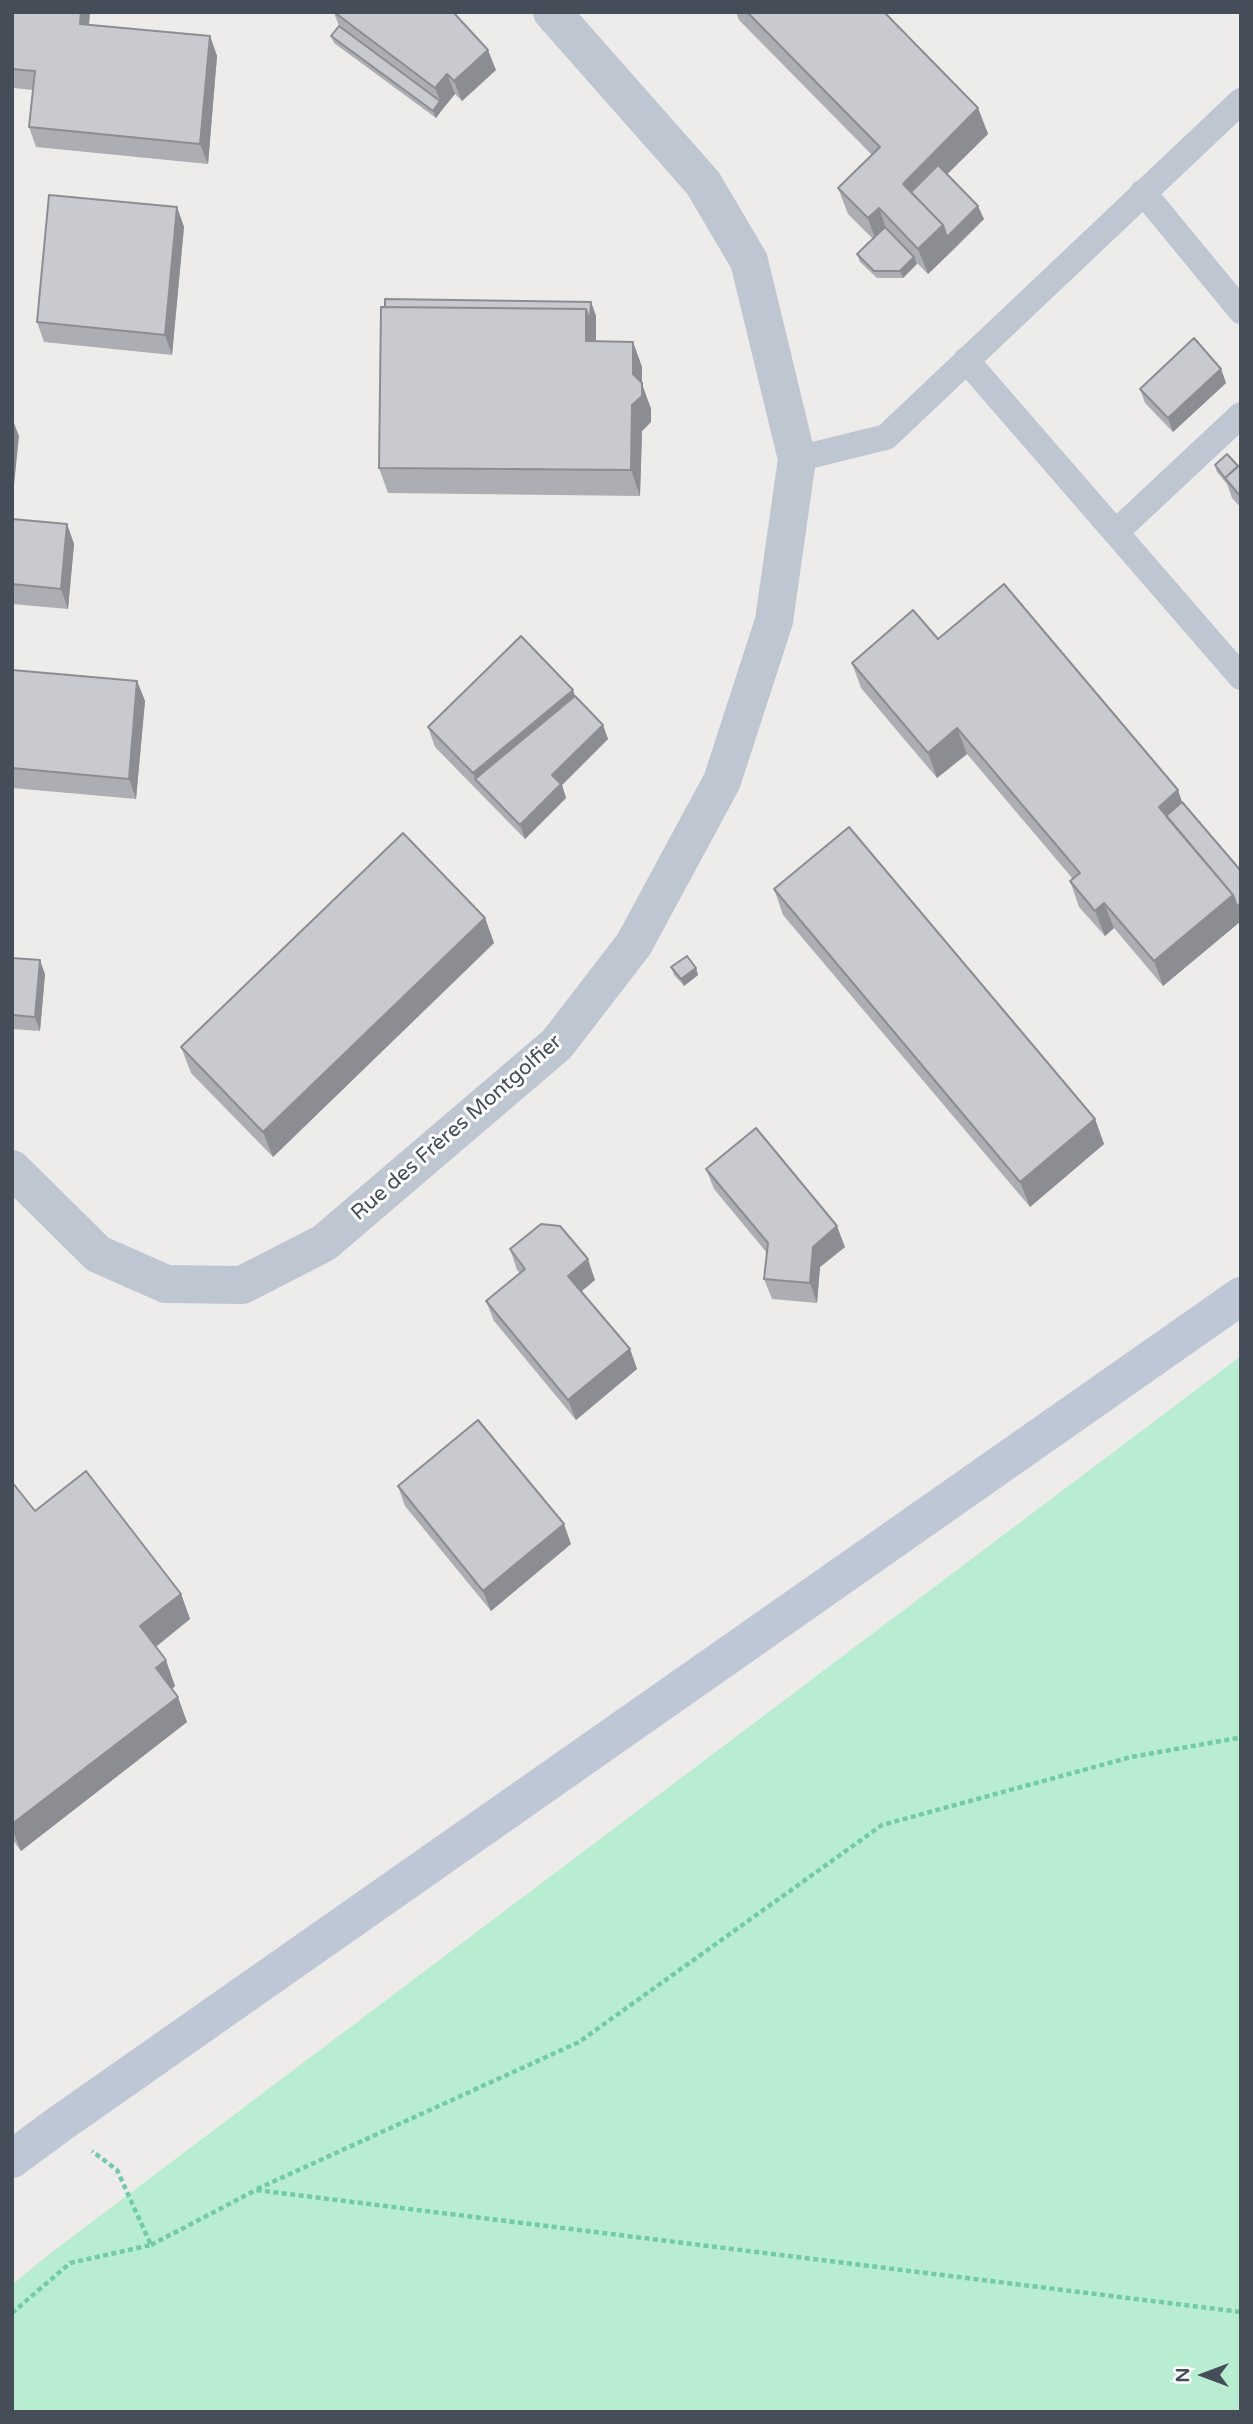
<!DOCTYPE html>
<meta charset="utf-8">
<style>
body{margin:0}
#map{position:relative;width:1253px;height:2424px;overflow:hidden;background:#eeebeb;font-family:"Varela Round",sans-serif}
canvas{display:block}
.frame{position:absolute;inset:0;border:14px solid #444d58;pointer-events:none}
.north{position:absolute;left:1169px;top:2340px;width:70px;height:70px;-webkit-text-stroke:5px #fff;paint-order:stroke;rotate:270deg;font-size:19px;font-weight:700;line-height:28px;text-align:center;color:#444d58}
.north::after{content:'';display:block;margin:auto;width:24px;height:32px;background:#444d58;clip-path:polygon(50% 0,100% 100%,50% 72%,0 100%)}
</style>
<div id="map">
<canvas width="1253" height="2424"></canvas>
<div class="frame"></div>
<div class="north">N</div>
</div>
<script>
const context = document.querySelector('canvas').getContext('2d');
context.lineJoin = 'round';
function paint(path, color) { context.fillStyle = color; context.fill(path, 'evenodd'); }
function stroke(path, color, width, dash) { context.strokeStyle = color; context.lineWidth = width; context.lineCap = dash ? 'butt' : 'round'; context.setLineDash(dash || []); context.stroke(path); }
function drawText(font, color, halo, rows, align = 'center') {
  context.font = font + ' "Varela Round",sans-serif'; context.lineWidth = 6; context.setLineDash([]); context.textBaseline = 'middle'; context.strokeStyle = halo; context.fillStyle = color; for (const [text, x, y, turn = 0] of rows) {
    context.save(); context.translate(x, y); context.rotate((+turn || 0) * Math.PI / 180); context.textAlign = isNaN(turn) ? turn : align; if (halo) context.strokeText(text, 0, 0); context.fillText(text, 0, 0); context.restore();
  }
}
const green = new Path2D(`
 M1241 1356V2412H12V2285L48 2255Z`);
const path = new Path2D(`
 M257 2189 579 2042 882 1825 1131 1757 1238 1738 1241 1736
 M151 2245 256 2190 1241 2312
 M12 2313 70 2263 151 2245 117 2170 92 2151`);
const lane = new Path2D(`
 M1143 192 1241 311
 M966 360 1241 677
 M797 459 886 437 1241 101
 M1116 532 1241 415`);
const street = new Path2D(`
 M12 1169 98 1254 166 1284 242 1285 324 1243 557 1044 634 944 722 781 774 621 797 459 749 261 703 183 552 12`);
const secondary = new Path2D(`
 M12 2159 58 2125 1241 1296`);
const wall = new Path2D(`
 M13 12H90L89 25 210 36 217 56 208 164 36 147 29 127 33 90 13 88 12 87Z
 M736 12H884L978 108 988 134 947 174 984 219 928 274 917 263 903 278H877L860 262 857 254 873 239 848 214 838 188 872 155 739 20Z
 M334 13 496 70 462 101 455 94 436 118 334 43 331 36 339 26Z
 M177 207 184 227 172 355 44 342 37 322Z
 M591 302 596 316V341L633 342 642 367V384L651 409V422L642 431 640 496 388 493 379 468Z
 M1221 369 1226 383 1173 432 1145 403 1140 389Z
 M1241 464V508L1232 498 1227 484 1217 472 1215 465 1238 466Z
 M12 519 67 524 74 544 68 609 12 604Z
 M852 663 1182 802 1241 871V921L1163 986 1114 928 1105 936 1079 907 1070 881 1073 879 967 754 937 778 861 688Z
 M12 670 137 681 145 701 136 799 12 788Z
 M575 696 603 725 608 739 562 785 566 798 525 839 435 747 428 727Z
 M774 889 1095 1119 1104 1144 1030 1207 783 915Z
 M485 918 494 943 273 1157 191 1073 181 1047Z
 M12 958 45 974 40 1031 12 1029Z
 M671 967 696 968 698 975 684 986 674 975Z
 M706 1169 845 1247 820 1267 817 1303 772 1299 764 1279 767 1253 714 1189Z
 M510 1249 595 1280 581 1291 630 1349 637 1369 576 1420 494 1321 486 1301 520 1273 517 1270Z
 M12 1482 35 1511 181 1594 190 1619 156 1647 175 1686 172 1689 187 1722 21 1851 12 1839Z
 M398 1486 571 1544 491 1611 405 1506Z`);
const shadedWall = new Path2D(`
 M81 12H90L87 44 80 24Z
 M210 36 217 56 208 164 200 144Z
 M488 50 496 70 462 101 454 81Z
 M447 74 455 94 443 108 435 88Z
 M440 101 443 108 436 118 433 111Z
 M978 108 988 134 916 205 903 184Z
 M978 206 984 219 952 251 947 237Z
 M177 207 184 227 172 355 165 335Z
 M879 208 888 234 877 244 868 218Z
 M943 225 952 251 928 274 918 249Z
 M914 257 917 264 903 278 900 271Z
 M591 302 596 316V367L586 341V309Z
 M633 342 642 367V384L651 409V422L642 431 640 496 631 470Z
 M1221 369 1226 383 1173 432 1168 418Z
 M12 418 19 436 12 505Z
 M67 524 74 544 68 609 61 589Z
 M137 681 145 701 136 799 129 779Z
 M573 690 580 710 475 779 473 773Z
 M603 725 608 739 562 785 566 798 525 839 520 825 552 775Z
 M957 728 967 754 937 778 928 753Z
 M1178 790 1187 816 1172 829 1159 807Z
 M1233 895 1241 917V921L1163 986 1154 961Z
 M1104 903 1114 928 1105 936 1095 911Z
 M1241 903V917L1237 906Z
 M485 918 494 943 273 1157 263 1132Z
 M40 960 45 974 40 1031 35 1017Z
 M696 968 698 975 684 986 681 979Z
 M1095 1119 1104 1144 1030 1207 1020 1182Z
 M837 1226 845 1247 820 1267 817 1303 810 1283 813 1247Z
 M588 1259 595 1280 576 1296 568 1276Z
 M630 1349 637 1369 576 1420 568 1400Z
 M564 1524 571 1544 491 1611 483 1591Z
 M181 1594 190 1619 149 1652 140 1626Z
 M166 1660 175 1686 166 1694 156 1668Z
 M178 1697 187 1722 21 1851 12 1828V1824Z`);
const building = new Path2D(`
 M13 12H81L80 24 210 36 200 144 29 127 35 71 12 69Z
 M334 12H453L488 50 454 81 447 74 435 88Z
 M747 12H884L978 108 903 184 943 225 918 249 879 208 868 218 838 188 880 147Z
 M339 26 440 101 433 111 331 36Z
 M938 165 978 206 947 237 943 225 911 192Z
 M49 195 177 207 165 335 37 322Z
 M885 227 914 257 900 271H874L857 254Z
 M385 299 591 302 590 321 586 309 385 307Z
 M381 307 586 309V341L633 342V374L642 383V396L632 405 631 470 379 468Z
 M1194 338 1221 369 1168 418 1140 389Z
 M1227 454 1238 466 1225 478 1215 465Z
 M1241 464V497L1225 478Z
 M12 519 67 524 61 589 12 584Z
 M1004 584 1178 790 1159 807 1233 895 1154 961 1104 903 1095 911 1070 881 1080 873 957 728 928 753 852 663 913 610 938 639Z
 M521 636 573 690 473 773 428 727Z
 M12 670 137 681 129 779 12 768Z
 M575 696 603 725 552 775 561 784 520 825 475 779Z
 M1182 802 1241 871V903L1237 906 1233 895 1166 816Z
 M849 827 1095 1119 1020 1182 774 889Z
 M403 833 485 918 263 1132 181 1047Z
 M687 956 696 968 681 979 671 967Z
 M12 958 40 960 35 1017 12 1015Z
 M756 1128 837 1226 813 1247 810 1283 764 1279 768 1243 706 1169Z
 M541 1224 560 1226 588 1259 568 1276 630 1349 568 1400 486 1301 525 1269 510 1249Z
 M478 1420 564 1524 483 1591 398 1486Z
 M86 1471 181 1594 140 1626 166 1660 156 1668 178 1697 12 1824V1482L35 1511Z`);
const streetNames = [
 ["Rue des Frères Montgolfier",457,1128,-41]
];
paint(green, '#b8edd1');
stroke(path, '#71cba5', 4.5, [5, 3.5]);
stroke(lane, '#bec6d1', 26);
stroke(street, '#bec6d1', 38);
stroke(secondary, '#bdc7d5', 38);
paint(wall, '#acaeb3');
paint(shadedWall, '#8c8d92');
paint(building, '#c8cad0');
stroke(building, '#8c8d92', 2);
drawText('21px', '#444d58', '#fff', streetNames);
</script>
